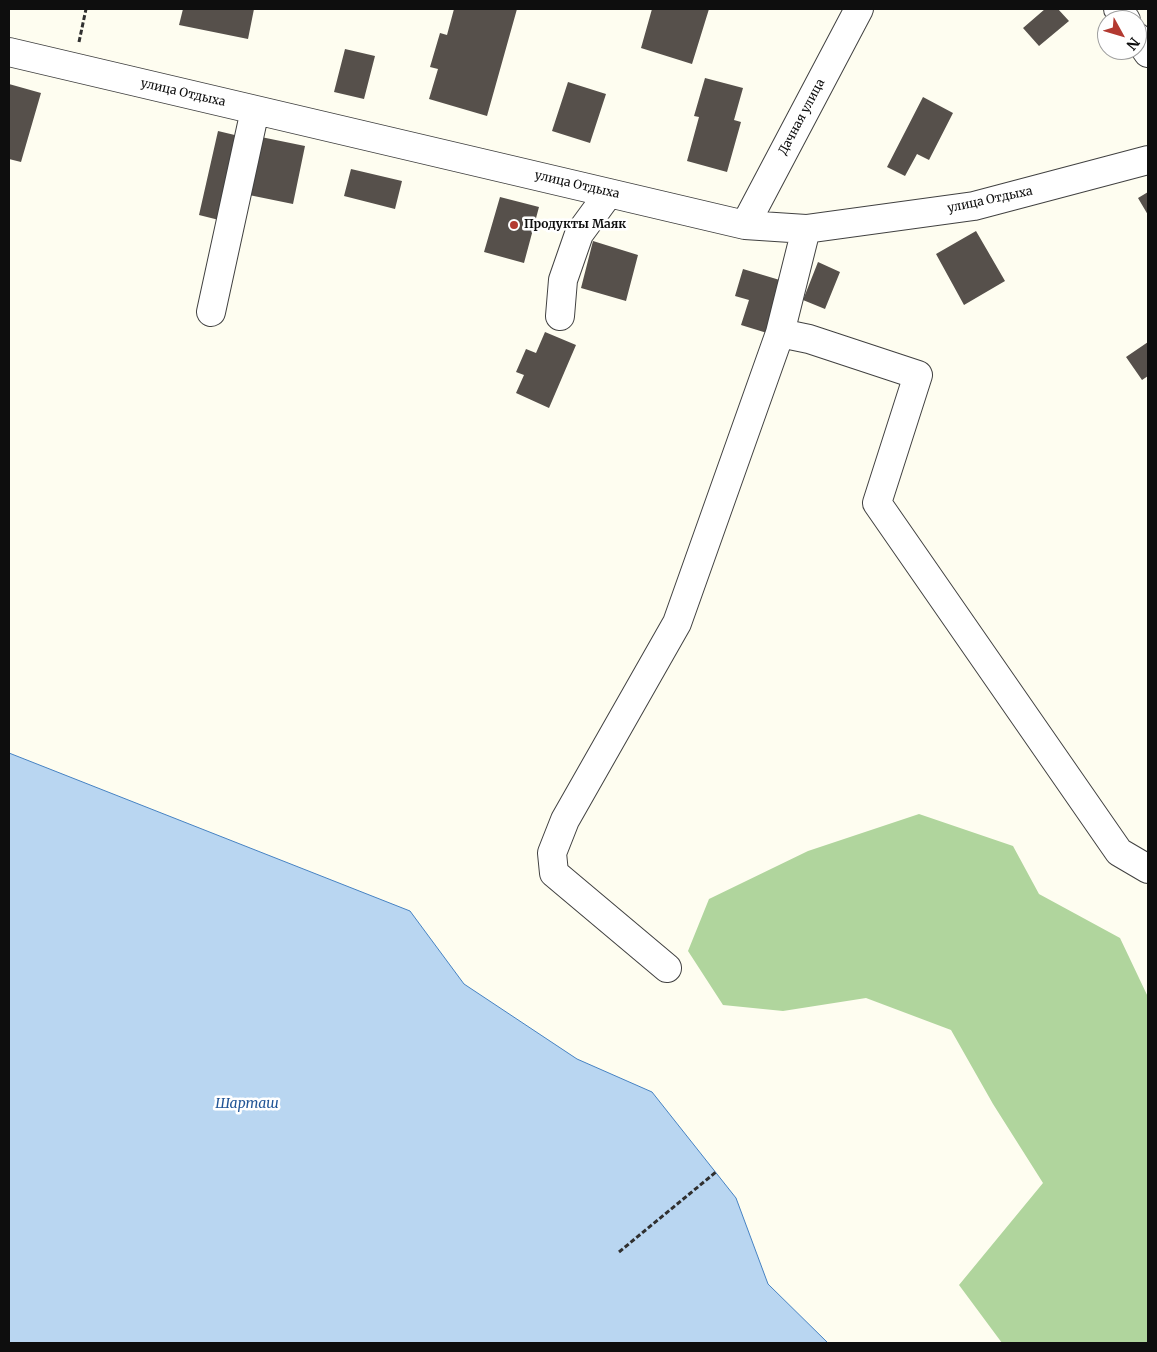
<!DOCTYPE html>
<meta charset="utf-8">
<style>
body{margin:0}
#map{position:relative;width:1157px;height:1352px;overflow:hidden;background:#fefdf0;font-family:Merriweather,serif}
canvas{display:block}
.frame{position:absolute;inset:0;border:10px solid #0e0e0e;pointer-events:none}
.north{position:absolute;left:1097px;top:10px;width:50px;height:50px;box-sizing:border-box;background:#fff;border:1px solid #9f9f9f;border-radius:50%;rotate:129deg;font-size:14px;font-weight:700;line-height:20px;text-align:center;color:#0e0e0e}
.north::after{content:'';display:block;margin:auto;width:18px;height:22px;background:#b33a31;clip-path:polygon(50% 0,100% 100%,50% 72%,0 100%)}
</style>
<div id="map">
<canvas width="1157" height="1352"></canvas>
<div class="frame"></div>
<div class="north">N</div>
</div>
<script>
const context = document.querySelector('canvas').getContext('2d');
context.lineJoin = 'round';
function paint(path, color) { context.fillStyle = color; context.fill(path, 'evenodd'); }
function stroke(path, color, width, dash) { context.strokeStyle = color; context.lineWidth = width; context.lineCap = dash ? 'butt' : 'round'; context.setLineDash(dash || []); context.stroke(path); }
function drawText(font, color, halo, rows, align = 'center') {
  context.font = font + ' Merriweather,serif'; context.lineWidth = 5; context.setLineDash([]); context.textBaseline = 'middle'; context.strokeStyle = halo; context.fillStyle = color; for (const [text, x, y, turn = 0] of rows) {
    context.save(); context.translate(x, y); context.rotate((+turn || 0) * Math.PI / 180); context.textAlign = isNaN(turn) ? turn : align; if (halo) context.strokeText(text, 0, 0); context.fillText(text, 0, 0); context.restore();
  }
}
const forest = new Path2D(`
 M919 814 1013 846 1039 894 1120 938 1148 997V1343H1002L959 1285 1043 1183 993 1104 951 1030 866 998 783 1011 723 1005 688 951 709 899 808 851Z`);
const water = new Path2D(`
 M9 753 410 911 464 984 577 1059 652 1092 736 1198 768 1284 828 1343H9Z`);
const building = new Path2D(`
 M183 9H254L248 39 179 25Z
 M454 9H517L487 116 429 99 438 69 430 67 440 33 447 35Z
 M652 9H709L692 64 641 48Z
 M1045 9H1058L1069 21 1039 46 1023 28Z
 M345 49 375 56 364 99 334 92Z
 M705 78 743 88 734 120 741 122 727 172 687 161 699 117 694 116Z
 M568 82 606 94 590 143 552 131Z
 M9 84 41 93 21 162 9 159Z
 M923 97 953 113 929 160 917 154 905 176 887 167Z
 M218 131 243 137 223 221 199 215Z
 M261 137 305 146 293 204 249 195Z
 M351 169 402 181 395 209 344 196Z
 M1148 192V215L1138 198Z
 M500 197 539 207 524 263 484 252Z
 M976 231 1005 281 964 305 936 254Z
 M593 241 638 255 626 301 581 288Z
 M818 262 840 272 825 309 803 300Z
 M743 269 783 281 767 333 741 325 749 300 735 296Z
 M545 332 576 345 549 408 516 393 524 375 516 372 526 349 536 353Z
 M1148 342V376L1142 380 1126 357Z`);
const path = new Path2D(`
 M79 42 86 9
 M619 1252 716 1172`);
const minor = new Path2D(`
 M1118 9 1126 20
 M1137 37 1148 53
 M9 52 745 225 806 229 974 206 1148 160
 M745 225 859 9
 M211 312 255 110
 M560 316 563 280 579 234 609 193
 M780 333 809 339 918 375 877 503 1119 852 1148 869
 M667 968 554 873 552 853 565 820 677 623 780 333 806 229`);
const markers = [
 [514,225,5,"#b33a31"]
];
const streetNames = [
 ["улица Отдыха",183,93,13],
 ["Дачная улица",802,117,-62],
 ["улица Отдыха",577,185,13],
 ["улица Отдыха",990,200,-12]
];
const poiNames = [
 ["Продукты Маяк",524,225]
];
const waterNames = [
 ["Шарташ",247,1104]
];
paint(forest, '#b0d59d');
paint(water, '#b9d6f1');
stroke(water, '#4682c2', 1);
paint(building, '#56504b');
stroke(minor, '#414141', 30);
stroke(path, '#303030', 3, [5, 2.5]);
stroke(minor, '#fff', 28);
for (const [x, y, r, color] of markers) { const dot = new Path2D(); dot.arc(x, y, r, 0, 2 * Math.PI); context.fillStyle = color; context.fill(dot); stroke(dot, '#fff', 2); }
drawText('12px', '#0e0e0e', '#fff', streetNames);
drawText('bold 12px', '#0e0e0e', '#fff', poiNames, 'left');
drawText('italic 14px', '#215596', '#fff', waterNames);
</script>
